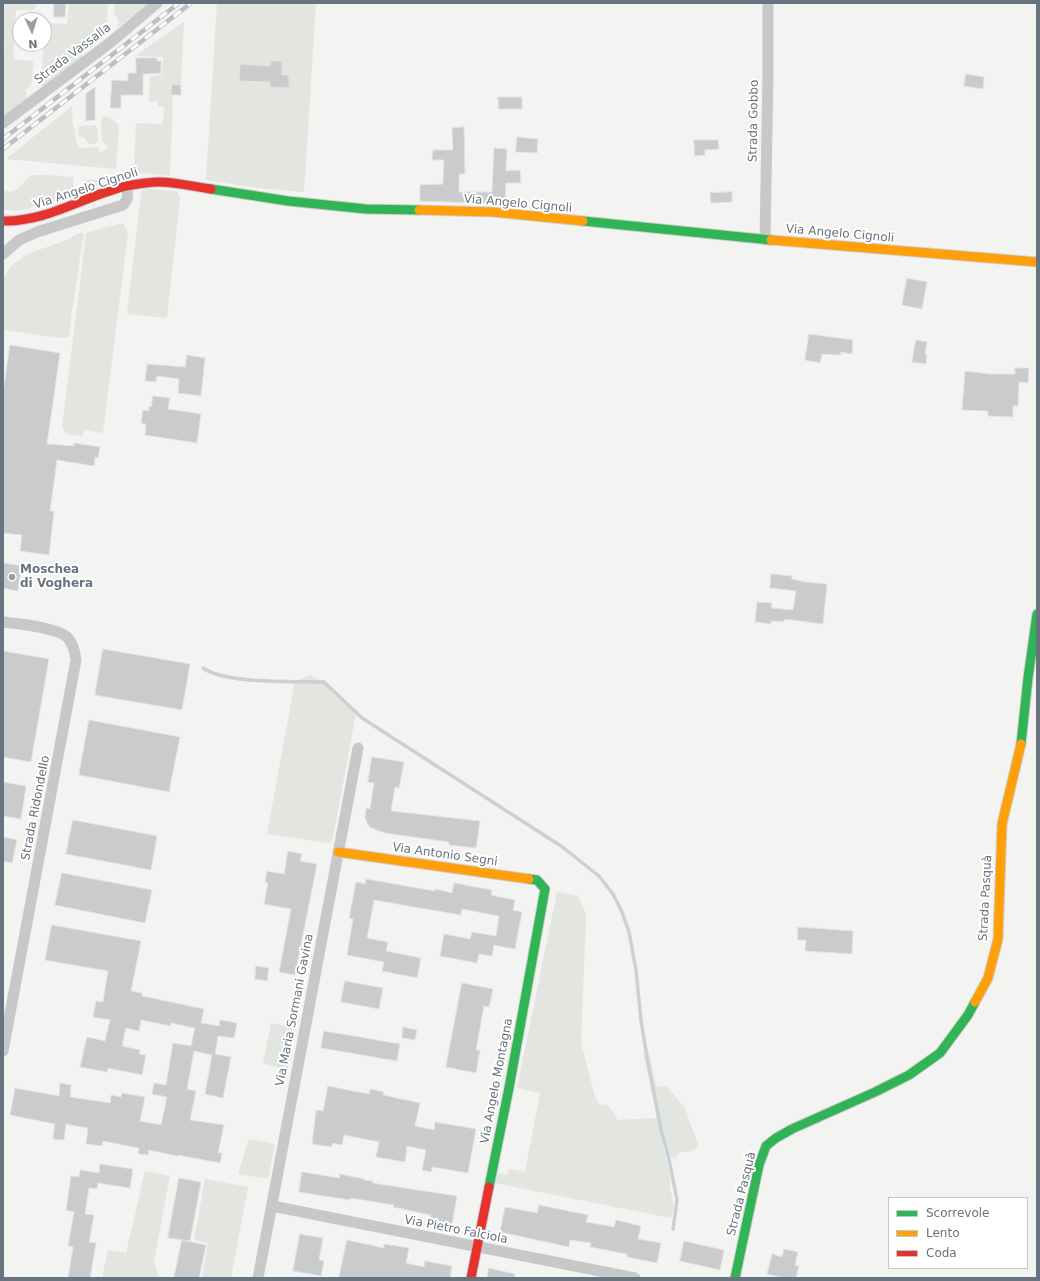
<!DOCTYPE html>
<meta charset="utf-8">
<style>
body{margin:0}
#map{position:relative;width:1040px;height:1281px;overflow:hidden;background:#f3f3f2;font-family:"DejaVu Sans",sans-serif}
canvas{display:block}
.frame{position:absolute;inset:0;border:4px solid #67737e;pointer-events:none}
.legend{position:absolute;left:888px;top:1197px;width:140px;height:72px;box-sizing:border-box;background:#fff;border:1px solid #c2c7cb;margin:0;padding:5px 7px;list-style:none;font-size:12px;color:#67737e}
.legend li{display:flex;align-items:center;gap:8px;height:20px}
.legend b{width:20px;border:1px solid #c2c7cb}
.north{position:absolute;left:12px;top:12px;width:40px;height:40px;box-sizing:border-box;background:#fff;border:1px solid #c2c7cb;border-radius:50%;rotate:176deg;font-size:11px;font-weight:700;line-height:16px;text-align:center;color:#67737e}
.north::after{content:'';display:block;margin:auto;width:14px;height:18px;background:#98a0a7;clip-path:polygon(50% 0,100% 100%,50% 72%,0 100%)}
</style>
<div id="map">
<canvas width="1040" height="1281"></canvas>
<div class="frame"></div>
<ul class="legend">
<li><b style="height:5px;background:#30b455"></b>Scorrevole</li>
<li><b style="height:5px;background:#ff9f0a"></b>Lento</li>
<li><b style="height:5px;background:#e5322d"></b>Coda</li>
</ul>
<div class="north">N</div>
</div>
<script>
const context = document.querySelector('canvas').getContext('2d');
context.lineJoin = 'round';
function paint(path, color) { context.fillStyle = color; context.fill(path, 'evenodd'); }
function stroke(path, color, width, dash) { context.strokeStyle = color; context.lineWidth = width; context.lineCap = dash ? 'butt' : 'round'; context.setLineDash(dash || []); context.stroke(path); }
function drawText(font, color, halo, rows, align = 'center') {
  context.font = font + ' "DejaVu Sans",sans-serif'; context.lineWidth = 4; context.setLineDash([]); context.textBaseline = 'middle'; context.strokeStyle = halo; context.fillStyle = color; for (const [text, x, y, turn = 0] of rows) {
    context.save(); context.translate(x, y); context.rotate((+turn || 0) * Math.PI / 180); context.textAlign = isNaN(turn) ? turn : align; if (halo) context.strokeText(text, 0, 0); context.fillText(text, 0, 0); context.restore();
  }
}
const green = new Path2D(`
 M3 3H36L35 10H16L13 59 33 61 32 83 26 90 27 99 3 118V71L5 44 3 32Z
 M69 3H108L106 36 82 54V58L43 88 41 85 45 23 67 24Z
 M115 3H149L118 27 117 26 118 25 119 20 114 14Z
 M217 3H316L304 192 257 188 206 180Z
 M183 22H184L181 83 180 84H171V95L173 98 170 174 169 176 135 172 134 171 136 125 137 123 162 124 163 122 164 109 163 107 158 106 157 101 149 102V101L150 76 162 75 163 58 162 57 135 56Z
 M72 106 73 126C78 133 73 142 80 148L98 147 100 152 108 148 104 142H102L101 121 103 117H109L119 125 116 169 6 159Z
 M95 125 98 130V141L95 144H89L85 138 79 137 78 128 80 126Z
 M48 175 73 177 74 187H81L84 181 91 179 105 181 86 189 75 191 30 208 18 211 3 210V193L4 191C8 190 9 193 13 191 21 189 23 181 29 177 33 174 42 175 48 175Z
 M148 189 177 191 180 199 167 317 165 318 129 314 127 313 141 194 143 190Z
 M123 223 127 230 128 234 103 432 102 433 85 430 82 436 67 434 62 427 86 234 88 232Z
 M79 233H83L84 234 80 257 76 288 72 310 69 337 66 338H61L3 330V278L12 265 27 254 67 240Z
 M310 675 325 683 356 713 333 838 329 843 267 834 295 681Z
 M557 892 578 896 586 915 581 1043 595 1097 600 1105 606 1104 610 1108 618 1120 657 1118 670 1176V1187L674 1207 671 1218 494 1183 497 1173 507 1175 509 1170 511 1169 525 1172 540 1093 517 1088Z
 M271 1023 296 1028 288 1069 263 1064Z
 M649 1052 656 1086 667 1087 685 1108 698 1145C692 1153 689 1152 680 1152L675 1159 671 1157C658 1124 651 1088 643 1053Z
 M249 1139 275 1144 268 1179 238 1174Z
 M145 1171 170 1176 154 1261 159 1277 102 1278 108 1250 126 1253Z
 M205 1179 248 1187 231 1278H202L208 1243 194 1240Z`);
const stream = new Path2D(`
 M203 668C225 684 295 681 324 682L362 718 561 846 599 876 613 894 622 912 629 932 636 970 641 1020 647 1057 661 1130 669 1159 677 1200 673 1229`);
const building = new Path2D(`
 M54 3H66L65 17H54Z
 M136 58H157V61H161V73L143 74V95H121V108H110L112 80 128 81V73H136Z
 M271 61H282V75H289V88L270 87V82L239 81 240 64 270 66Z
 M966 74 984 77 983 89 964 86Z
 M172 84 181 85V95H171Z
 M95 87V120L86 121V94Z
 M498 97H522V109H499Z
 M464 127 465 174H459V192H492L494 148 507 149 506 171 520 170 521 183H506L505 204 420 201V185L443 184 444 160H432L433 150H453L452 128Z
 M517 137 538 139 537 153 516 152Z
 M694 140H718L719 149 705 150V155L695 156Z
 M732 192V202L711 203 710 193Z
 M907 278 927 282 922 309 902 305Z
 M809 334 853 340 852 354 841 352V355L822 354 820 363 805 360Z
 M916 340 927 342 925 355H927L926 364 912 362Z
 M10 345 60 353 47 444 74 446V443L100 447 98 458 95 457 94 466 57 460 50 511H54L49 555 20 551 22 535 3 533V394Z
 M187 355 205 358 201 396 178 393 179 379 157 376 156 382 145 381 147 364 185 367Z
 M1015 368H1029L1028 383 1019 382 1018 406H1013V417L988 416V411L962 410 965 371 990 374H1015Z
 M153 396 170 398 168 409 201 414 197 443 145 435 146 424 141 423 143 410 149 411V406L151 407Z
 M3 563 22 566 18 591 3 588Z
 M771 574 792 576V579L805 582 827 584 823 624 784 619V622L771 621V624L755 622 757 602 772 603 771 608 793 610 796 591 770 588Z
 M103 649 190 664 182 710 95 695Z
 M3 651 49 659 31 762 3 757Z
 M89 720 180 737 169 792 79 775Z
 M372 757 404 762 399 788 395 787 391 811 480 821 476 848 449 845V842L385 833 371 828 367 823 365 817 366 808 370 809 374 783 368 782Z
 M3 782 26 786 21 819 3 816Z
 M73 820 157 836 151 870 66 854Z
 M3 837 17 840 12 863 3 861Z
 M288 851 302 854 300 861 317 864 295 975 279 972 291 909 264 904 268 883 265 882 267 871 284 874Z
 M62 873 152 890 145 923 55 905Z
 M366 879 435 891V889L452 893 454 883 492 890 491 895 515 900 513 910 522 912 515 949 494 945 492 956 479 954 477 963 440 956 444 934 470 939 472 932 496 936 499 916 462 909 461 915 374 900 367 938 388 942 386 951 421 958 417 978 382 971 384 962 347 955 353 919 349 918 356 882 365 884Z
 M52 925 141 941 131 991 142 993V996L204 1009 201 1023 219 1026 220 1020 237 1023 234 1038 218 1036 215 1054 231 1057 223 1098 205 1094 212 1055 194 1051 187 1089 196 1091 190 1120 224 1125 218 1153H222L220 1163 178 1155 177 1156 149 1150 148 1155 138 1154 139 1148 103 1141 102 1146 86 1144 88 1128 66 1124 64 1140 53 1139 55 1124 10 1115 15 1088 59 1096 60 1083 71 1085 70 1097 110 1103 111 1095 121 1097 122 1093 145 1097 140 1121 161 1125 167 1097 152 1094 154 1083 166 1085 173 1043 191 1046 195 1028 171 1023V1026L141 1020 139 1031 126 1028 122 1046 140 1050 139 1054 146 1055 142 1075 108 1068 107 1072 80 1067 87 1037 105 1041 110 1020 93 1017 96 1001 103 1002 108 971 45 960Z
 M798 927 853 931 852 954 805 951 806 940H798Z
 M256 966 269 968 267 981 255 979Z
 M345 981 383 988 379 1009 341 1002Z
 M462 983 493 989 489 1007 484 1006 476 1050H480L476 1073 446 1067Z
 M403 1027 417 1030 415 1040 402 1038Z
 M324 1031 400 1044 397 1061 321 1048Z
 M328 1086 369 1094 370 1089 384 1092 383 1095 420 1103 415 1126 434 1130 435 1122 476 1129 468 1173 432 1167 431 1172 422 1170 426 1150 407 1146 405 1162 376 1157 379 1142 344 1135 342 1145 332 1143V1147L312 1144 316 1110 323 1111Z
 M100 1164 133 1169 130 1188 98 1183 97 1189 89 1188 85 1214 94 1215 89 1242 96 1243 90 1278H68L73 1247 68 1246 74 1212 66 1210 71 1176 79 1177 80 1170 99 1173Z
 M302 1172 339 1178 340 1174 364 1179V1180L373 1181 372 1183 457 1196 452 1224 430 1220 431 1215 393 1207 394 1205 351 1198 350 1200 299 1192Z
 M179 1178 201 1182 190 1241 168 1238Z
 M539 1205 588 1215 586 1222 614 1227 616 1220 641 1226 638 1239 661 1243 657 1263 627 1257V1254L590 1247 591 1243 570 1240 569 1247 500 1232 505 1207 537 1213Z
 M300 1234 323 1238 319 1260 324 1261 321 1276 293 1271Z
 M182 1240 206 1245 199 1278H174Z
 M347 1240 384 1248V1244L409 1248 406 1263 424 1267 425 1261 452 1266 450 1278H339Z
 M684 1241 724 1250 720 1270 680 1261Z
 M784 1249 798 1252 795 1265 799 1266 796 1278H784L767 1274 772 1254 782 1257Z
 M489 1268 515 1274 514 1278H487Z`);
const street = new Path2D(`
 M3 123 111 42 157 3
 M765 240 768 73V3
 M3 254 19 240 37 232 123 205C129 199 128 194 126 186
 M3 622C19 624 55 627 67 637 73 643 75 652 76 660L3 1051
 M272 1206 635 1278
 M258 1278 358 748`);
const fast = new Path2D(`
 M211 189 288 201 366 209 419 210
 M583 221 771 240
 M1021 744 1028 678 1037 614
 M489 1187 509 1088 545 889 537 880 529 879
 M735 1278 759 1165 766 1146 776 1138 792 1129 875 1092 909 1075 940 1053 968 1015 975 1002`);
const slow = new Path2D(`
 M419 210 493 212 583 221
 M771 240 1037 262
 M338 852 529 879
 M975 1002 988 978 998 939 1002 824 1021 744`);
const jam = new Path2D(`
 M3 221C47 222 84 196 126 186 137 184 148 182 159 182 176 182 195 187 211 189
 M471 1278 489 1187`);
const rail = new Path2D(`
 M3 139 179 3
 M3 149 191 3`);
const markers = [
 [12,577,4,"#98a0a7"]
];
const streetNames = [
 ["Strada Vassalla",73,54,-37],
 ["Strada Gobbo",754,121,-89],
 ["Via Angelo Cignoli",86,189,-18],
 ["Via Angelo Cignoli",518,204,5],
 ["Via Angelo Cignoli",840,234,5],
 ["Strada Ridondello",36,808,-79],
 ["Via Antonio Segni",445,855,8],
 ["Strada Pasquà",986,898,-87],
 ["Via Maria Sormani Gavina",295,1010,-79],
 ["Via Angelo Montagna",497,1081,-79],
 ["Strada Pasquà",742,1194,-76],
 ["Via Pietro Falciola",456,1230,11]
];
const poiNames = [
 ["Moschea",20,570],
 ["di Voghera",20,584]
];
paint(green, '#e2e5e0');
stroke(stream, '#cad0d3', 3.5);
paint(building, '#cacbcc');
stroke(building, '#e2e2e2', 1);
stroke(fast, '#cfcfd0', 11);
stroke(slow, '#cfcfd0', 11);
stroke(jam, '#cfcfd0', 11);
stroke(street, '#c8c8c9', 11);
stroke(fast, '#30b455', 9);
stroke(slow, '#ff9f0a', 9);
stroke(jam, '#e5322d', 9);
stroke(rail, '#bdbec0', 4.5);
stroke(rail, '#fff', 3, [9]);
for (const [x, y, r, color] of markers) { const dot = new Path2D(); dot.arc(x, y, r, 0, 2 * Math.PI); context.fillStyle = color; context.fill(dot); stroke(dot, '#fff', 1.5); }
drawText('12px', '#67737e', '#fff', streetNames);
drawText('bold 12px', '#67737e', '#fff', poiNames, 'left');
</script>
